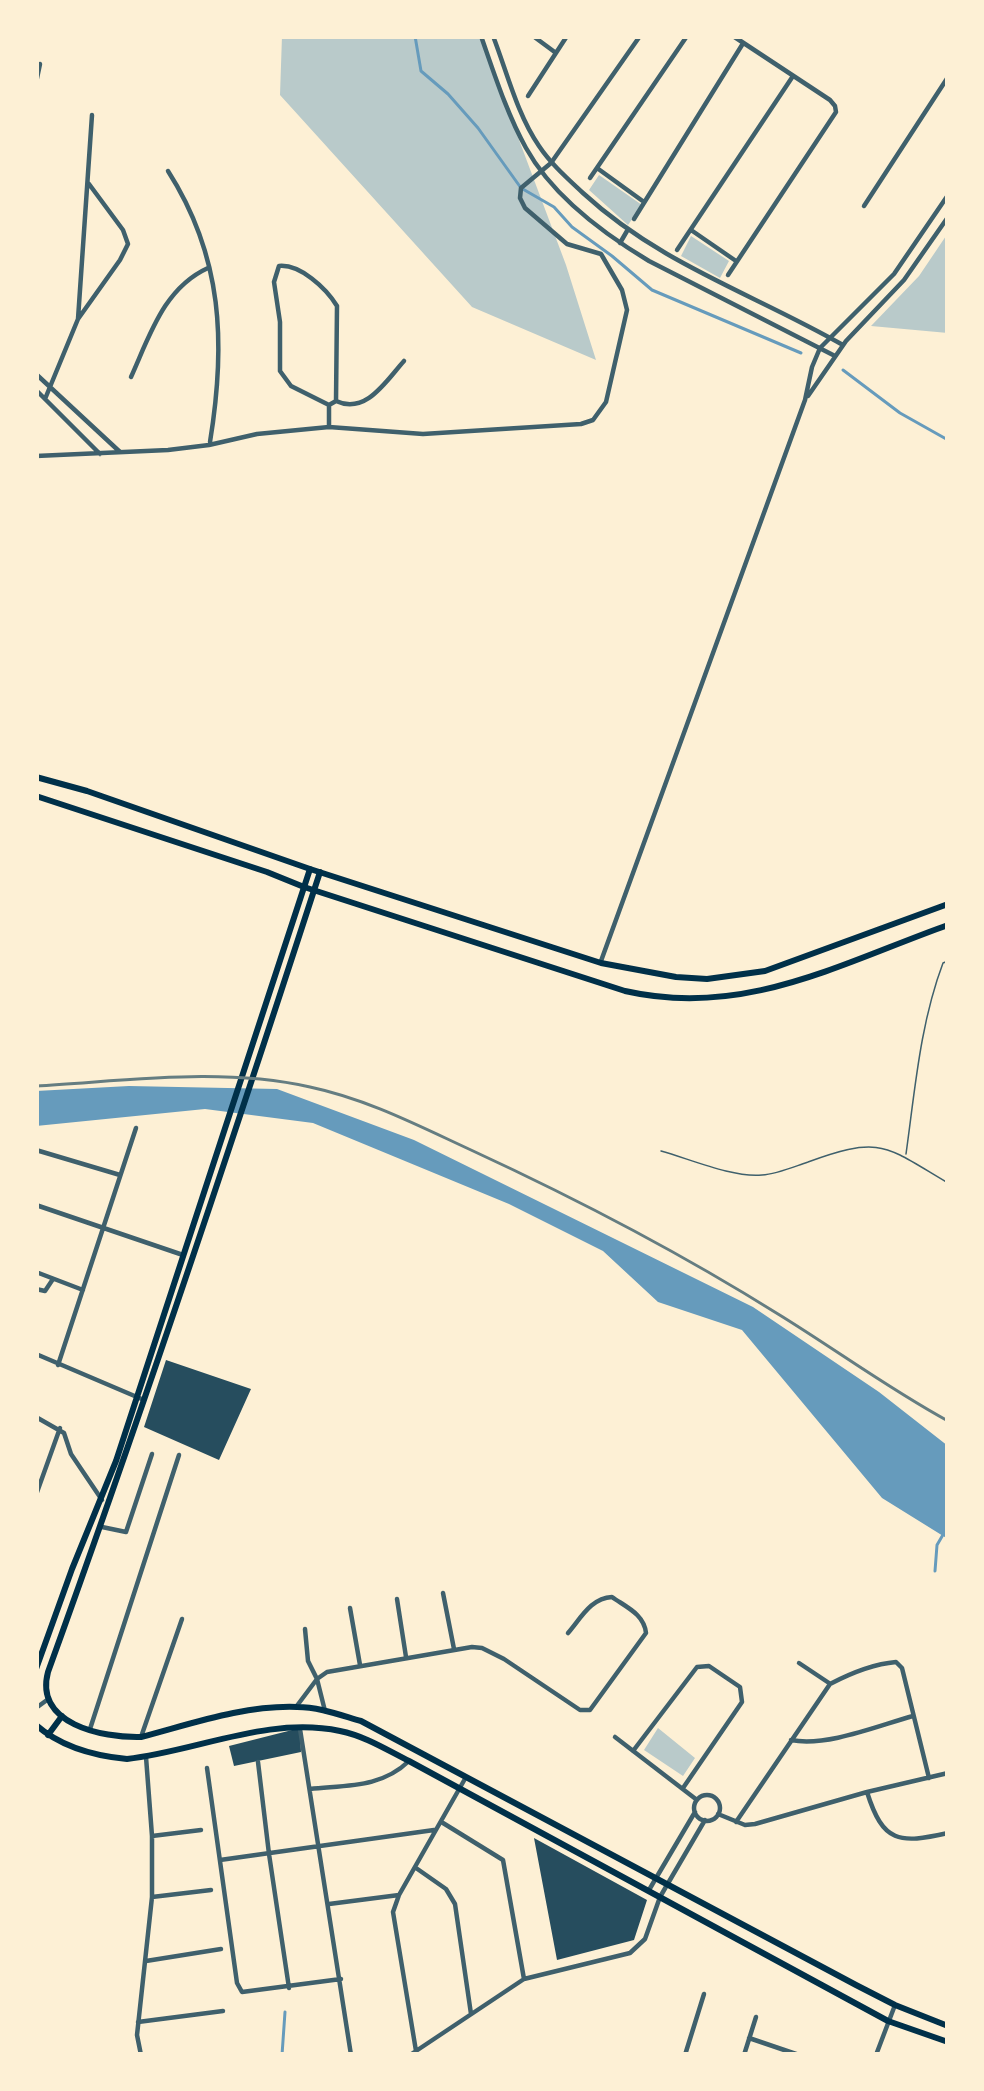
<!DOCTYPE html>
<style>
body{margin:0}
#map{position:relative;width:984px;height:2091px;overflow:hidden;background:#fdf0d5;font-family:"Noto Serif",serif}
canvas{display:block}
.frame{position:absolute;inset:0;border:39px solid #fdf0d5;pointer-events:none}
</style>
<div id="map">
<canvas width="984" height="2091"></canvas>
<div class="frame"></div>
</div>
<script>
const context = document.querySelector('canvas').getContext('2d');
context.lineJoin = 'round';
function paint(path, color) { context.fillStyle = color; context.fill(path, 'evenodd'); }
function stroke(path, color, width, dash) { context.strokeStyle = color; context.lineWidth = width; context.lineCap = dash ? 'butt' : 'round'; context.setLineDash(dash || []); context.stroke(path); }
const green = new Path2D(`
 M282 36H480L566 265 596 360 472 307 280 95Z
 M599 175 642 205 628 225 589 190Z
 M948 233V333L871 326 919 276Z
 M691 236 729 261 720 278 681 256Z
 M658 1728 695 1758 683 1776 644 1750Z`);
const water = new Path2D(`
 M129 1086 277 1089 414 1140 753 1307 879 1392 948 1446V1539L882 1498 742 1330 658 1302 603 1251 509 1204 313 1123 205 1109 36 1126V1091Z`);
const stream = new Path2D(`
 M415 36 421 71 448 94 478 128 521 188 554 207 572 227 612 256 652 290 801 353
 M843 370 900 413 948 440
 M935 1571 937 1545 944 1533
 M282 2055 285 2012`);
const building = new Path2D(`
 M166 1360 251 1389 219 1460 144 1427Z
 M300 1728 301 1752 234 1766 229 1746Z
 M534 1838 647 1900 634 1940 557 1960Z`);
const service = new Path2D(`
 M661 1151C690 1159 733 1178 762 1175 777 1174 793 1167 808 1162 882 1135 885 1146 948 1183
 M906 1154C915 1090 920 1024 943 963L948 961`);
const minor = new Path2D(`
 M533 36 556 53
 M36 83 40 64
 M528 96 567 36
 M597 168 644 202
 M168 171C223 257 226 344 210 442
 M590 178 687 36
 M864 206 948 77
 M634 219 742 45
 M691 230 736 261
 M620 243 627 231
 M677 250 793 76
 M728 275 836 112 835 106 830 100 733 36
 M78 319 120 260 128 244 123 230 89 184
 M36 374 120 452
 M131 377C150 335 164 288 208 268
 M36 390 100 454
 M45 399 78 319 92 115
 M336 401C366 415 386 381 404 361
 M329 405 291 386 280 371V322L274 282 279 266C300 264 326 288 337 306L336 401 329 405V426
 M36 456 168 450 209 445 257 434 329 427 423 434 581 424 593 420 606 402 627 310 622 290 601 254 567 244 525 208 520 198 521 188 551 163 640 36
 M36 1150 120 1175
 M36 1205 183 1255
 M36 1272 83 1290
 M36 1289 45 1291 53 1279
 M36 1354 144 1400
 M58 1365 136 1128
 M36 1417 64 1433 71 1454 102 1500
 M36 1495 60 1428
 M102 1527 126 1532 152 1454
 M443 1593 454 1649
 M397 1599 406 1657
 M350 1608 360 1665
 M305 1629 308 1661 317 1679 325 1711
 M799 1663 829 1683
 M296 1707 317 1679 327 1672 472 1647 482 1648 504 1659 580 1710H590L646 1633C644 1614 626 1607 612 1597 591 1598 581 1618 568 1633
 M36 1708 47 1700
 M90 1729 179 1455
 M300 1729 351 2055
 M141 1737 182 1619
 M615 1737 697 1800
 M791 1740C827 1747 877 1726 913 1716
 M633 1751 697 1667 709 1666 740 1687 742 1702 683 1788
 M258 1762 269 1854 289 1988
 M207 1768 237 1983 242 1992 341 1979
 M310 1789C347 1785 381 1788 409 1761
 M867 1792C883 1843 899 1844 948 1833
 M694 1808a13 13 0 1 1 26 0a13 13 0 1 1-26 0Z
 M718 1814 745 1825 755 1824 867 1792 948 1773
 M736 1822 830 1684C851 1673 873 1664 896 1662L902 1668 929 1778
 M443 1823 503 1860 524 1979
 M152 1836 201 1830
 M220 1860 434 1830
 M416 1868 446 1889 455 1904 471 2014
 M649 1890 695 1812
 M152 1897 211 1890
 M329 1904 399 1895
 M146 1961 221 1949
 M138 2022 223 2011
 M749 2038 799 2055
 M416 2051 393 1912 399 1895 466 1777
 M141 2055 137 2035 152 1897V1836L146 1757
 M410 2055 524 1979 630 1953 645 1939 660 1897 705 1820
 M685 2055 704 1994
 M744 2055 756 2017
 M876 2055 895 2005`);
const tertiary = new Path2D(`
 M481 36C494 73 507 114 526 148 552 195 604 234 649 261L835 356
 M493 36C507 72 517 114 539 146 551 164 567 178 583 193 660 264 754 294 843 345
 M808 396 846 341 904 280 948 217
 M601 961 805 400 812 367 820 348 894 274 948 195`);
const secondary = new Path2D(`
 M320 872C233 1140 144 1407 48 1672 34 1724 102 1738 141 1737 191 1724 244 1705 297 1707 319 1707 340 1715 361 1721L856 1985 895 2005 948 2026
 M36 1669 72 1569 116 1461 310 869
 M36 1725C61 1747 95 1756 127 1759 197 1751 268 1716 340 1731 365 1736 387 1750 409 1761L888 2021 948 2042
 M48 1735 62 1716`);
const trunk = new Path2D(`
 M36 777 87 791 310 869 601 963 676 977 707 979 765 971 948 904
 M36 796 267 872 304 887 625 991C744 1018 839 964 948 925`);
const rail = new Path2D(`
 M36 1086C126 1081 221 1067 310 1087 367 1099 419 1126 471 1150 577 1199 679 1252 778 1314 835 1349 889 1389 948 1421`);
paint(green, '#b9caca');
paint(water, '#669bbc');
stroke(stream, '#669bbc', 3);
paint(building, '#264d5e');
stroke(service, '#3f606c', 1.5);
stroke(minor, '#3f606c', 4.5);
stroke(tertiary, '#3f606c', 4.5);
stroke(secondary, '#003049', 6);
stroke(trunk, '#003049', 6);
stroke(rail, '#657d81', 3);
</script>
